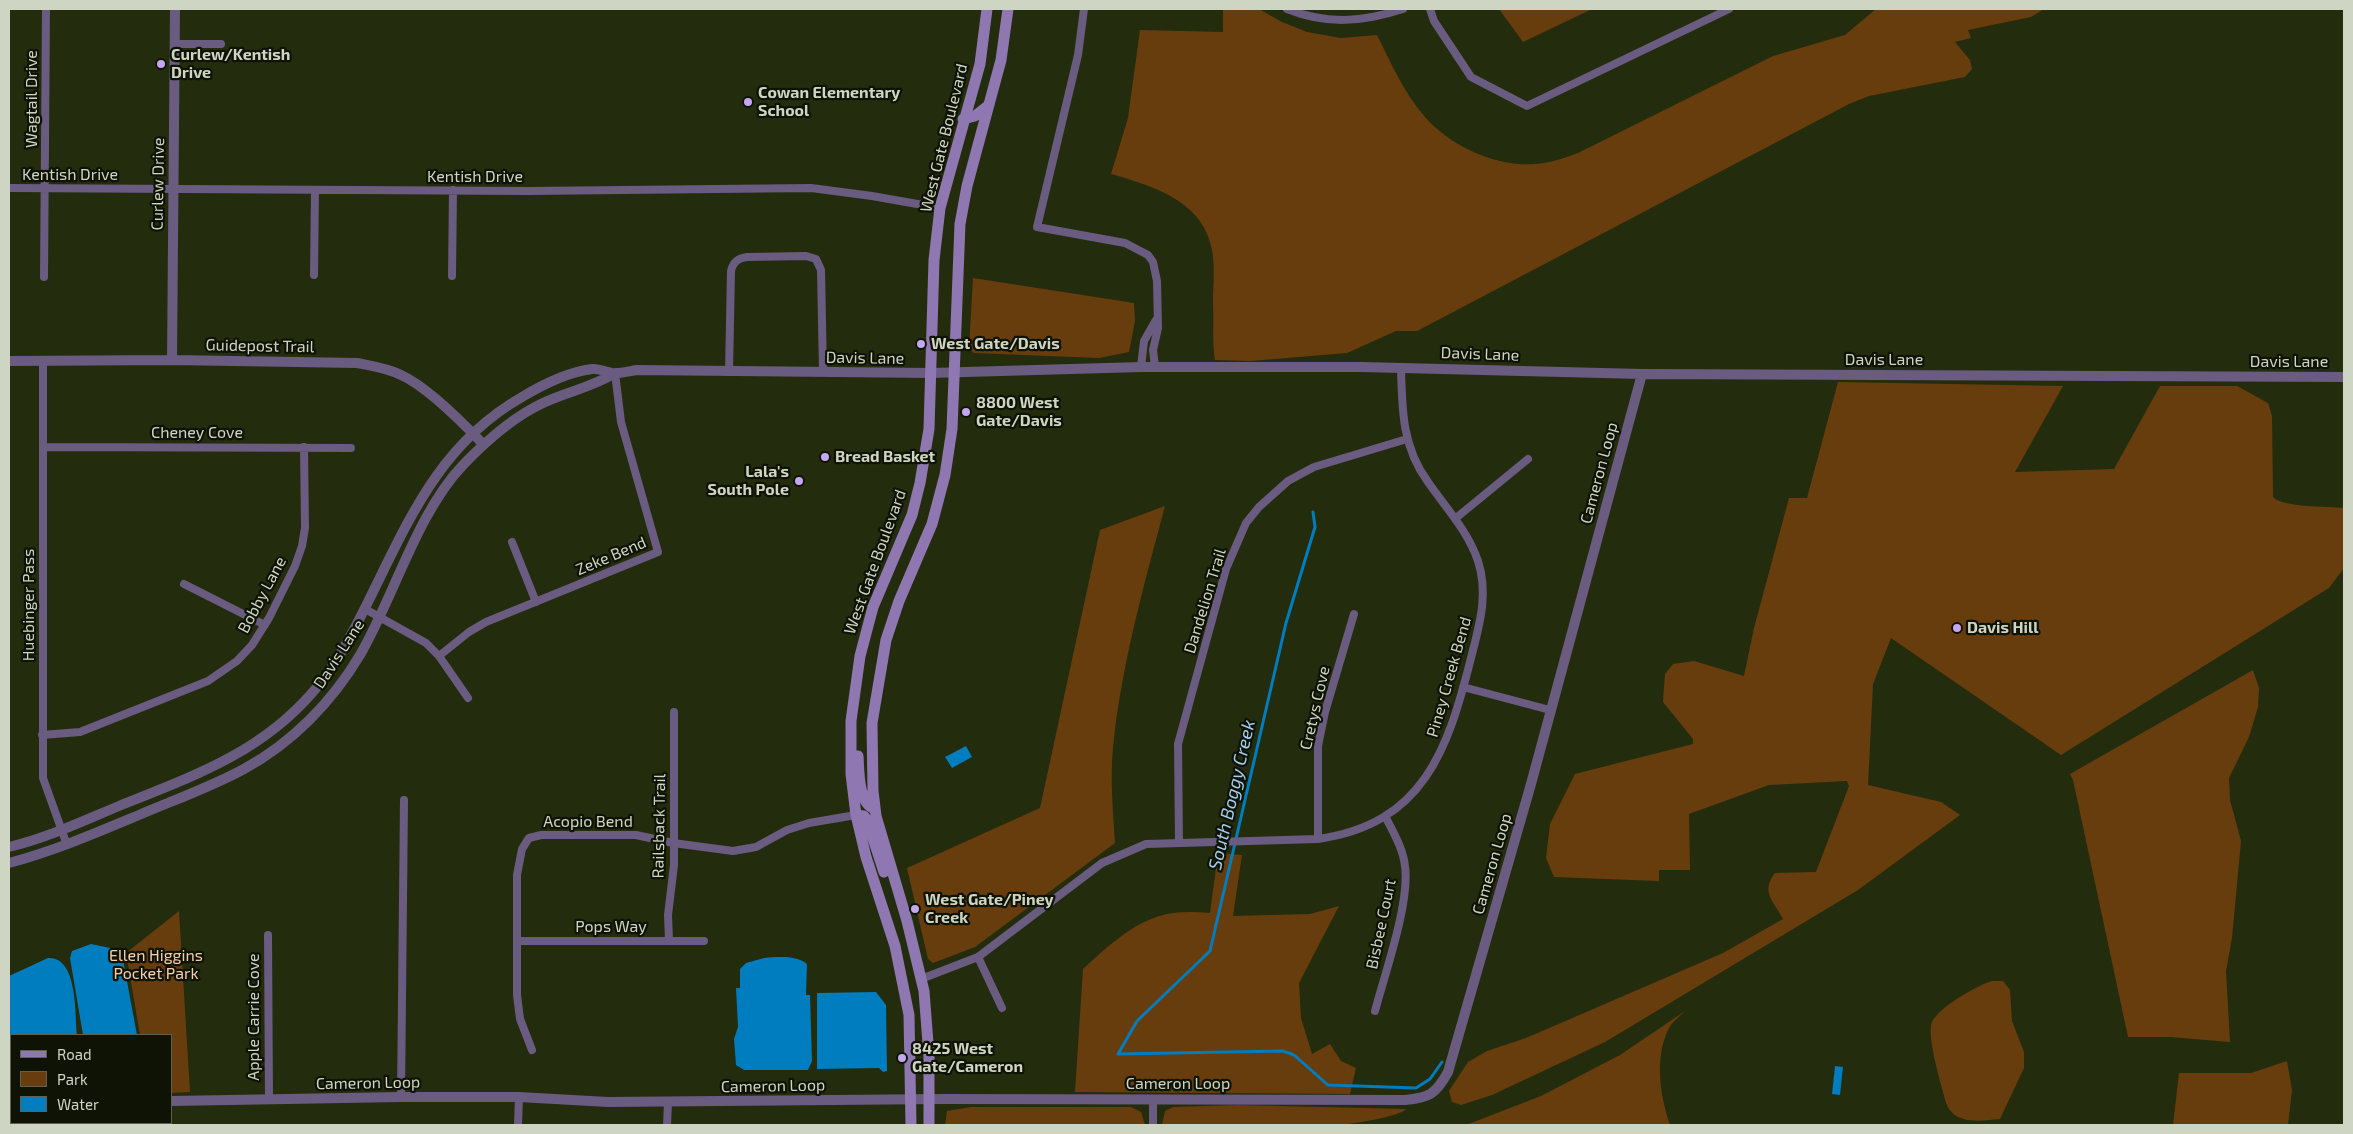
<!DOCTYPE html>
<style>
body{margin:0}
#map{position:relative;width:2353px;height:1134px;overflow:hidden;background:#242c0e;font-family:"Exo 2",sans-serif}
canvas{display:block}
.frame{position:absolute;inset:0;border:10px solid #cfd5c3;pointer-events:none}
.legend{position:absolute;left:10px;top:1034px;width:162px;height:90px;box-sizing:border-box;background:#0f1306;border:1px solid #5c6152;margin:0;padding:6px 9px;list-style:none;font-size:15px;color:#cfd5c3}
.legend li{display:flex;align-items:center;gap:10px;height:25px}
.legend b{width:25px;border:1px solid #5c6152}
</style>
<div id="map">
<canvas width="2353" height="1134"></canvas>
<div class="frame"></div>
<ul class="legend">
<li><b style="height:6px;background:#8f77b2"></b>Road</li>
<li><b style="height:14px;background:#683d0d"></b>Park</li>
<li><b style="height:14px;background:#007dbe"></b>Water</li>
</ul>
</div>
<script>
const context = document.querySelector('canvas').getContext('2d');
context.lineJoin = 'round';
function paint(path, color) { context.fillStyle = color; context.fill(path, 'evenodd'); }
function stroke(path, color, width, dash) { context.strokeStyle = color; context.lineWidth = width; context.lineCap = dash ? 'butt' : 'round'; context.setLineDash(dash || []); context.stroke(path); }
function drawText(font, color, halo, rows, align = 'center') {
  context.font = font + ' "Exo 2",sans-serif'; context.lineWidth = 4.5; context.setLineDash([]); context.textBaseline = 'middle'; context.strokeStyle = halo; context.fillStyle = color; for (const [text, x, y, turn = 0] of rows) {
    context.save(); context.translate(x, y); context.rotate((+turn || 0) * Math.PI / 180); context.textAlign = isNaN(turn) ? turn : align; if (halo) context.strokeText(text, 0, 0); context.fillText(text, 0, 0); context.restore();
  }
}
const green = new Path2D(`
 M1223 9H1259L1282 22 1307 32 1341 38 1377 35C1391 63 1404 93 1425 117 1453 149 1506 172 1549 162 1559 160 1569 156 1578 153L1773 56 1845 35 1876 9H2044L2031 17 1968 30 1971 38 1955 42 1970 60 1972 69 1965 77 1869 96 1849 104 1417 331H1396L1347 353 1251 361 1215 360C1212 342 1214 322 1213 303 1213 283 1216 261 1210 242 1198 199 1149 185 1111 174L1128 118 1140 30 1223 32Z
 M1499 9H1592L1523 42Z
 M973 278 1134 303 1135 321 1129 352 1099 358 974 353 969 348Z
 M1838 382 2063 386 2015 472 2114 469 2160 386H2237L2268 403 2272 416 2273 497C2283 508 2328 506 2344 508V568L2329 588 2061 755 1891 638 1873 684 1868 785 1941 802 1960 815 1858 890 1605 1042 1492 1095 1461 1105 1452 1102 1449 1091 1468 1062 1487 1051 1526 1038 1723 953 1783 919C1774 901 1760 892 1775 873L1816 872 1849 786 1847 781 1769 785 1689 814 1690 870H1659V881L1554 877 1546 858 1550 824 1575 774 1693 744V739L1663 702 1665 674 1673 664 1694 661 1744 676 1754 628 1789 498H1807Z
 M1165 506C1144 585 1121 666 1113 748 1110 779 1113 811 1115 843L975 947 933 963 928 959 907 868 1040 808 1100 530Z
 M2253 670 2259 688 2258 707 2249 737 2229 778 2230 800 2241 841 2232 938 2226 971 2230 1042 2171 1037H2128L2073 780 2070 774Z
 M1218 853 1242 855 1233 916 1310 914 1339 906 1299 983 1301 1018 1312 1054 1330 1044 1341 1061 1356 1068 1350 1094 1075 1092 1083 969C1106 948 1132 923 1163 915 1179 911 1194 912 1210 913Z
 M179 911 190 1092 171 1093V1035H140L126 953Z
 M1992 981H2003L2010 990 2012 1021 2024 1052V1068L2000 1119C1980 1121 1954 1125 1946 1103 1942 1087 1926 1036 1932 1022 1939 1007 1976 986 1992 981Z
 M1685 1011C1680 1016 1672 1022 1669 1028 1654 1058 1660 1095 1670 1125H1466L1541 1096 1620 1055Z
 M2287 1061 2292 1090 2288 1125H2173L2179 1073H2251Z
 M1238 1105 1406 1109C1402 1116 1348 1125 1337 1125 1279 1129 1220 1125 1162 1125L1165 1111 1173 1107Z
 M971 1107H1131L1141 1112 1145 1125H945L947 1111Z`);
const water = new Path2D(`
 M966 746 972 757 952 768 945 757Z
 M91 944 115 949 123 960 137 1035H83L70 958 72 951Z
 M48 958C78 956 75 1015 77 1035H11V1065H9V976Z
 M764 958C778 957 796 955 807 964L806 995H810L812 1061 808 1070H744L736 1065 734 1039 738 1027 736 988H740V969L746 963Z
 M876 992 886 1005 887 1071 883 1072 879 1068 817 1069V993Z
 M1835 1066 1843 1067 1840 1095 1832 1094Z`);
const stream = new Path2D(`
 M1313 512 1315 527 1286 623 1210 951 1137 1021 1118 1054 1283 1051 1294 1055 1328 1085 1416 1088 1430 1079 1442 1062`);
const minor = new Path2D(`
 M1084 9 1078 55 1037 227 1125 243 1148 255 1153 262 1157 281 1158 328 1153 350 1155 367
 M1287 9C1327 25 1363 22 1403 9
 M1430 9 1434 21 1471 77 1527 106 1729 9
 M175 44H221
 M9 188 528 191 811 188 872 196 940 208
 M314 275 315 190
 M452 276 453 190
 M44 277 46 9
 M43 361V778L67 845
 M1141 367 1144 341 1156 320
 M729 372 731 271C733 262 738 258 747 257L806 256 816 259 821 270 823 372
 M43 447 351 448
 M1456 518 1528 459
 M512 542 536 602
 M184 584 265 625
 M365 609 426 643 439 656 468 698
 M439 656 469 632 486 622 658 552 621 422 615 373
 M1463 687 1550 710
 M42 735 80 732 208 681 237 661 252 645 269 618 295 566 302 546 305 528 304 447
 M1318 839V746L1325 712 1354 614
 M1179 842 1178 744 1226 569 1246 523 1259 507 1288 481 1314 467 1407 439
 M268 935 269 1100
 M669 940 668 915 674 865V712
 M518 941H704
 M978 957 1002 1008
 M921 979 978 957 1102 863 1146 844 1318 839C1424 824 1448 749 1471 658 1479 626 1489 595 1478 561 1468 531 1446 508 1428 482 1402 447 1402 409 1401 367
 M1375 1011C1385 973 1410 903 1405 866 1403 848 1393 832 1385 816
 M532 1050 520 1019 517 995V875L522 849 529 838 541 835H636L673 843 733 851 756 847 787 830 809 823 856 815
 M401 1097 404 800
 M155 1125V1123
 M518 1125 519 1097
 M667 1125 668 1102
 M1153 1125V1099`);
const tertiary = new Path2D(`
 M172 360 175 9
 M9 361 172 360 357 363C372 366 387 368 401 375 428 387 463 423 483 444
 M9 847C47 838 83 821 119 806 191 777 259 754 312 693 335 667 351 636 367 604 408 522 438 445 522 397 542 385 568 372 592 369 598 368 606 372 612 373 620 374 629 371 637 370L931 373 1141 367H1362L1642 374 2344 377
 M9 863C54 851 96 833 139 815 174 800 211 787 244 769 292 743 332 702 360 655 394 597 417 513 463 465 486 441 513 417 543 403 568 391 591 388 615 373
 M9 1100H11
 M171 1101 401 1097H519L608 1102 944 1099 1405 1100C1429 1098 1436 1094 1448 1072L1531 784 1642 374`);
const secondary = new Path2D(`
 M963 119 975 116 989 105
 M858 756C859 771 858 804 875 809
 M856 815 864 816 867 820 884 872
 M911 1125 909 1015 895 946 866 857 856 815 851 774V721L860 656 873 607 912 515 920 483 929 429 934 260 940 208 980 64 987 9
 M929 1125V1056L924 991 907 921 876 816 873 791 872 723 886 640 899 601 932 524 945 475 952 429 960 224 967 186 1001 60 1008 9`);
const markers = [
 [161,64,5,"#c4a7f1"],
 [748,102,5,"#c4a7f1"],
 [921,344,5,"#c4a7f1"],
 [966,412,5,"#c4a7f1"],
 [825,457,5,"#c4a7f1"],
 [799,481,5,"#c4a7f1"],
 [1957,628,5,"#c4a7f1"],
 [915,909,5,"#c4a7f1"],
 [902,1058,5,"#c4a7f1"]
];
const poiNames = [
 ["Curlew/Kentish",171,55],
 ["Drive",171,73],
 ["Cowan Elementary",758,93],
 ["School",758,111],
 ["West Gate/Davis",931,344],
 ["8800 West",976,403],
 ["Gate/Davis",976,421],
 ["Bread Basket",835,457],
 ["Lala's",789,472,"right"],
 ["South Pole",789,490,"right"],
 ["Davis Hill",1967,628],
 ["West Gate/Piney",925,900],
 ["Creek",925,918],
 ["8425 West",912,1049],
 ["Gate/Cameron",912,1067]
];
const streetNames = [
 ["Wagtail Drive",32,99,-90],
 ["West Gate Boulevard",944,138,-76],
 ["Kentish Drive",70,175],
 ["Kentish Drive",475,177],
 ["Curlew Drive",158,184,-89],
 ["Guidepost Trail",260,346,1],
 ["Davis Lane",1480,354,2],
 ["Davis Lane",865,358,1],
 ["Davis Lane",1884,360],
 ["Davis Lane",2289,362],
 ["Cheney Cove",197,433],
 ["Cameron Loop",1599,473,-75],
 ["Zeke Bend",611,556,-23],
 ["West Gate Boulevard",875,562,-70],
 ["Bobby Lane",262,595,-62],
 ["Dandelion Trail",1205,601,-73],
 ["Huebinger Pass",29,605,-90],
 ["Davis Lane",339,654,-57],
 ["Piney Creek Bend",1449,677,-74],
 ["Cretys Cove",1315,708,-77],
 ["Acopio Bend",588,822],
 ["Railsback Trail",659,826,-89],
 ["Cameron Loop",1492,864,-74],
 ["Bisbee Court",1381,924,-78],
 ["Pops Way",611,927],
 ["Apple Carrie Cove",254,1017,-90],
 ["Cameron Loop",368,1083,-1],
 ["Cameron Loop",1178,1084],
 ["Cameron Loop",773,1086,-1]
];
const parkNames = [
 ["Ellen Higgins",156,956],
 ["Pocket Park",156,974]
];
const waterNames = [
 ["South Boggy Creek",1232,795,-77]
];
paint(green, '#683d0d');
paint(water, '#007dbe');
stroke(stream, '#007dbe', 3);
stroke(minor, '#6a5b80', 8);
stroke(tertiary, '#6a5b80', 10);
stroke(secondary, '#8f77b2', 11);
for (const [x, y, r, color] of markers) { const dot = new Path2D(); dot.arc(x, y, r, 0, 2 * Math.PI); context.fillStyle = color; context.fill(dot); stroke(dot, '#0f1306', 2); }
drawText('bold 16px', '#cfd5c3', '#0f1306', poiNames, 'left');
drawText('16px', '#cfd5c3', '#0f1306', streetNames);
drawText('16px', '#f8cfab', '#0f1306', parkNames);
drawText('italic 18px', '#a3cef0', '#0f1306', waterNames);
</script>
